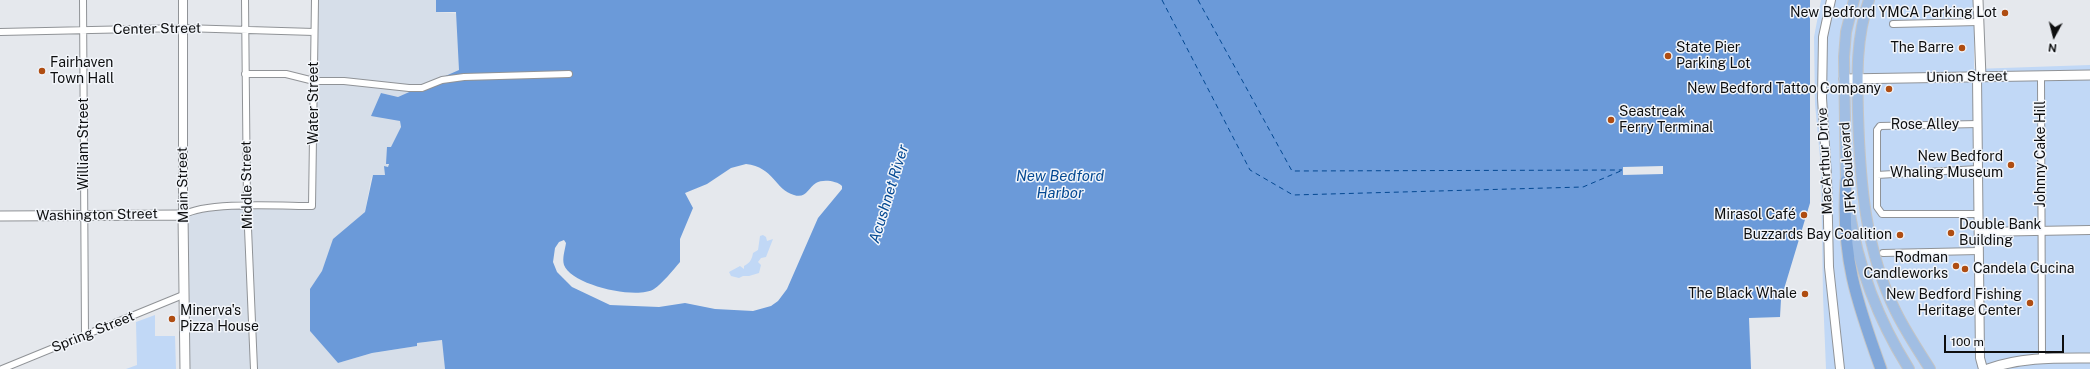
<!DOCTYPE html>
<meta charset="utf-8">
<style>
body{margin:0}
#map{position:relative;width:2090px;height:369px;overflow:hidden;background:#e5e8ed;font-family:"Public Sans",sans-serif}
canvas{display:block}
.north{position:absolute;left:2034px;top:16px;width:40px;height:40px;-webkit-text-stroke:3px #f2f5fa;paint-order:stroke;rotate:187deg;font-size:11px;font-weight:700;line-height:16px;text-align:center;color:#0d0e0f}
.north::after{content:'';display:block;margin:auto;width:14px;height:18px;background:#0d0e0f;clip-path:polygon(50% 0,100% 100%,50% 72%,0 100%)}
.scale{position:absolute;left:1944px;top:335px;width:120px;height:18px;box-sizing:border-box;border:2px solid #0d0e0f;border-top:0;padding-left:5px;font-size:12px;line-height:14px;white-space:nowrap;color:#0d0e0f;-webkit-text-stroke:3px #f2f5fa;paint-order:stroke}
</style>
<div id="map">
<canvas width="2090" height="369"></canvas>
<div class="north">N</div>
<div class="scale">100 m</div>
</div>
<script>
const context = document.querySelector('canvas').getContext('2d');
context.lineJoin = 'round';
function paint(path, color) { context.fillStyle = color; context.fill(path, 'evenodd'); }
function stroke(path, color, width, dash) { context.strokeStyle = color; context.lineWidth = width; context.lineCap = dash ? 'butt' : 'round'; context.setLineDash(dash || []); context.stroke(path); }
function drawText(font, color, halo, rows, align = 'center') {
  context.font = font + ' "Public Sans",sans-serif'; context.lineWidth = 3; context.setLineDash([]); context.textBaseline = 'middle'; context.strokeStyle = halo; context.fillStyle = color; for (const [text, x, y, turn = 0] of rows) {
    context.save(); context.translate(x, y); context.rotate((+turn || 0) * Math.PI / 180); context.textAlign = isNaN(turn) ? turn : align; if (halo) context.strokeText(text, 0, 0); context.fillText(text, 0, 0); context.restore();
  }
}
const built = new Path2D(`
 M315 0H436V12L589 23 398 97 381 93 400 121 401 129 419 131 389 149 387 162 388 167 385 168V175H373L371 179 365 212 310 331 338 363 372 353 417 346V343L443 340 445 369H185L183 215 192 209 312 206Z`);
const green = new Path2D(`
 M1821 0H1974V69L2090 65V369H1826L1823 296 1821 168 1815 104 1814 37Z
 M763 235 766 237 767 241 773 239 766 257 761 258 758 262 761 265 759 273 749 276H743L739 278 731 276 729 272 740 266 744 269V266C750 263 752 259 753 253L758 250 760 236Z
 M155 315V336H175L176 369H126L137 365 136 322Z`);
const water = new Path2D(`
 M436 0H1810V203L1781 299 1780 317 1749 318 1751 369H445L442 340 417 343V346L372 353 338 363 310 331V289L322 271 333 239 365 212 373 175H385L384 166 388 167 389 164H386L387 147H391L401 127 400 121 371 116 381 93 398 97 459 70 456 12H436ZM746 164C774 167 775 190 794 195 806 199 808 188 816 183 823 179 837 181 842 186V189L818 218 787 289 778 301 771 306 753 311 715 309 685 303 659 307 610 305 572 287 557 272 553 262 555 248 559 242 564 240 566 243C565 250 562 258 564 265 571 285 637 300 654 289 662 284 673 270 680 262V239L693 208 685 193 707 184 731 168Z`);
const pier = new Path2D(`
 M1663 166V174L1623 175V167Z`);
const ferry = new Path2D(`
 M1162 0 1250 170 1293 195 1583 187 1623 170
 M1198 0 1292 171 1622 170`);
const minor = new Path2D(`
 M83 0 85 335
 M245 0 247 205 254 369
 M1893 24 1978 22
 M0 32 183 28 314 32
 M245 74H286L314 81H344L409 88H422L442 80 464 77 569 74
 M2041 76 2042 358
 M1978 124 1880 126 1877 130V207L1882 214H1978
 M1877 175 1978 169
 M183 215C207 201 282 206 312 206L315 0
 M1883 253 1979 251
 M2 369 183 295`);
const tertiary = new Path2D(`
 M183 0V215
 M1831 0 1823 37 1822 98 1827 177 1829 267 1840 369
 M1977 77 1980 358 1983 369
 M1979 232 2090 230`);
const secondary = new Path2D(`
 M1978 0 1981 77
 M1844 79 2090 75
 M0 216 183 215 185 369
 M1988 369C2021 357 2055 358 2090 358`);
const primary = new Path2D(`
 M1869 0C1856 37 1857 75 1858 114 1860 182 1865 250 1896 312 1906 332 1918 350 1930 369
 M1846 189 1844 57 1846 32 1854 0
 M1849 209C1858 266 1878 320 1909 369`);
const trunk = new Path2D(`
 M1846 181C1841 256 1856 300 1881 369`);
const markers = [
 [2005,13,4,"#af4d12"],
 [1962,48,4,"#af4d12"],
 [1668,56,4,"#af4d12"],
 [42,71,4,"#af4d12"],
 [1889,89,4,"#af4d12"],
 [1611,120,4,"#af4d12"],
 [2011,165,4,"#af4d12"],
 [1804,215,4,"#af4d12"],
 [1951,233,4,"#af4d12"],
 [1900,235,4,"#af4d12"],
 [1956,266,4,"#af4d12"],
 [1965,269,4,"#af4d12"],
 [1805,294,4,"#af4d12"],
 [2030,303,4,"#af4d12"],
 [172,319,4,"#af4d12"]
];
const poiNames = [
 ["New Bedford YMCA Parking Lot",1997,13],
 ["State Pier",1676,48,"left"],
 ["Parking Lot",1676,64,"left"],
 ["The Barre",1954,48],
 ["Fairhaven",50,63,"left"],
 ["Town Hall",50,79,"left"],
 ["New Bedford Tattoo Company",1881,89],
 ["Seastreak",1619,112,"left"],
 ["Ferry Terminal",1619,128,"left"],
 ["New Bedford",2003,157],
 ["Whaling Museum",2003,173],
 ["Mirasol Café",1796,215],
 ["Double Bank",1959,225,"left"],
 ["Building",1959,241,"left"],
 ["Buzzards Bay Coalition",1892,235],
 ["Rodman",1948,258],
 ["Candleworks",1948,274],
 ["Candela Cucina",1973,269,"left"],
 ["The Black Whale",1797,294],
 ["New Bedford Fishing",2022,295],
 ["Heritage Center",2022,311],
 ["Minerva's",180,311,"left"],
 ["Pizza House",180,327,"left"]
];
const streetNames = [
 ["Center Street",157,29,-1],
 ["Union Street",1967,77,-1],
 ["Water Street",314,103,-90],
 ["Rose Alley",1925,125],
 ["William Street",84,144,-90],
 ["Johnny Cake Hill",2041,154,-90],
 ["MacArthur Drive",1825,161,-93],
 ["JFK Boulevard",1848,168,-94],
 ["Main Street",183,185,-91],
 ["Middle Street",247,185,-91],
 ["Washington Street",97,215,-1],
 ["Spring Street",93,332,-22]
];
const waterNames = [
 ["New Bedford",1060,176],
 ["Harbor",1060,193],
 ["Acushnet River",889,194,-73]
];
paint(built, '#d6dee9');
paint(green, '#c1d8f6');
paint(water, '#6b9ad9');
paint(pier, '#e5e8ed');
stroke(ferry, '#034892', 1, [5, 4]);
stroke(minor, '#909397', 8);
stroke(tertiary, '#909397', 10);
stroke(secondary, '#909397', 11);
stroke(primary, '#c5c5c5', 12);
stroke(trunk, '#c5c5c5', 13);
stroke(minor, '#fff', 6);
stroke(tertiary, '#fff', 8);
stroke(secondary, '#fff', 9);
stroke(primary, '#a1bee3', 10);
stroke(trunk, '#82a8da', 11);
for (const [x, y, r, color] of markers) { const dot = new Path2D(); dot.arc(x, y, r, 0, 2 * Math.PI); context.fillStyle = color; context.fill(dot); stroke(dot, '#f2f5fa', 1.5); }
drawText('14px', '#0d0e0f', '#f2f5fa', poiNames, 'right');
drawText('14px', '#0d0e0f', '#f2f5fa', streetNames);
drawText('italic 15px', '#034892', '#f2f5fa', waterNames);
</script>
